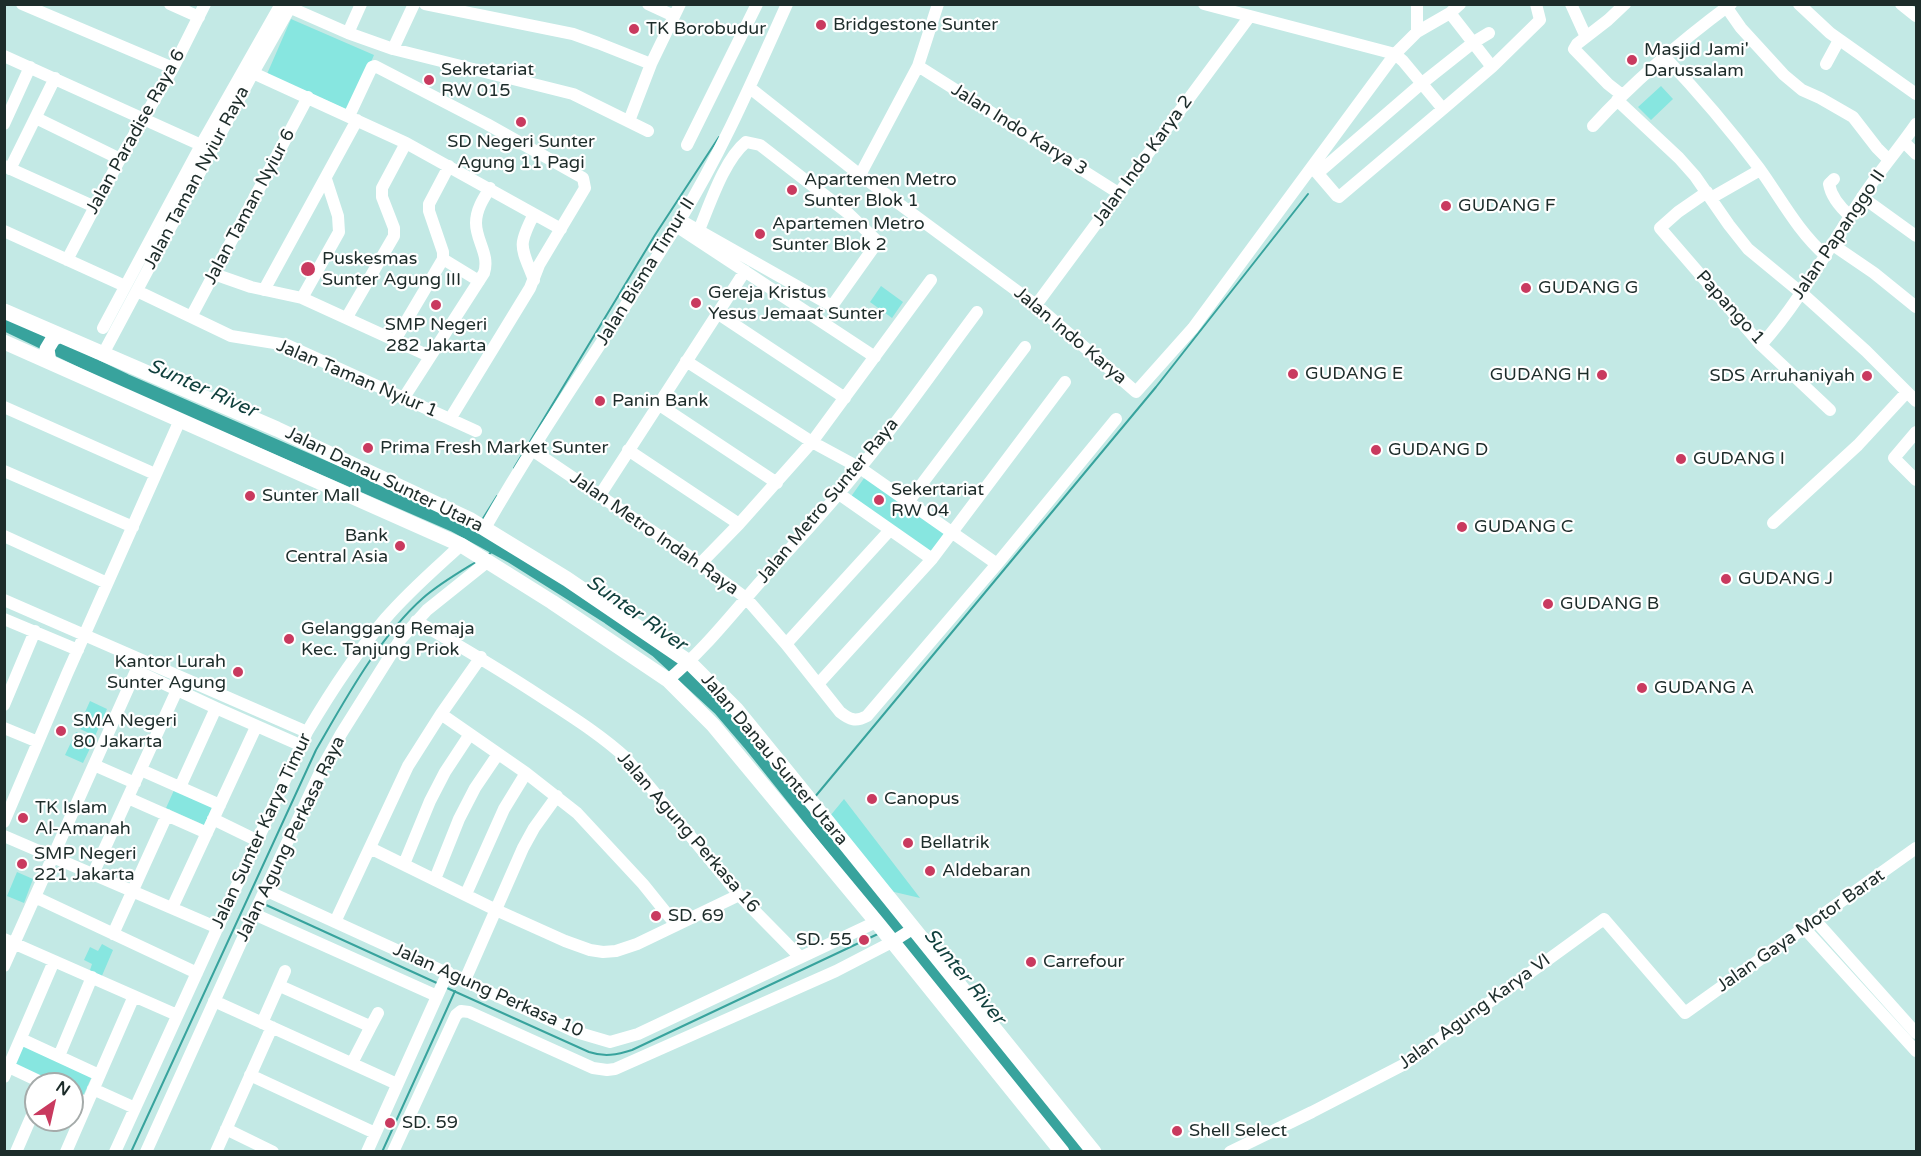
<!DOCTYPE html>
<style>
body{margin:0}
#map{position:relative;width:1921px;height:1156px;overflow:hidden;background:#c3e9e5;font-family:"Varela Round",sans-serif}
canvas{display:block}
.frame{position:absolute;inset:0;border:6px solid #1d2c2a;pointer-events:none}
.north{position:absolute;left:24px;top:1072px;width:60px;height:60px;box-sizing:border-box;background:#fff;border:2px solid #a5abaa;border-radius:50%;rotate:34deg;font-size:16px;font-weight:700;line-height:24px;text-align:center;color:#1d2c2a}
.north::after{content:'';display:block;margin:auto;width:21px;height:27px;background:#c93a5f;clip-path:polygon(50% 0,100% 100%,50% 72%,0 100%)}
</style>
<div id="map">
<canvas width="1921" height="1156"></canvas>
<div class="frame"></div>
<div class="north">N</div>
</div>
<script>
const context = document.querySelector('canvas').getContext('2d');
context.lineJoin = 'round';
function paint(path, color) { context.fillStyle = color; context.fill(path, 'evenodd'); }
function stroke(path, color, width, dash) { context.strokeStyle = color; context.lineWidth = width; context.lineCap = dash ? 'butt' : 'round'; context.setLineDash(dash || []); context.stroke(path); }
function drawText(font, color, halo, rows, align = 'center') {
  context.font = font + ' "Varela Round",sans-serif'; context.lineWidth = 4.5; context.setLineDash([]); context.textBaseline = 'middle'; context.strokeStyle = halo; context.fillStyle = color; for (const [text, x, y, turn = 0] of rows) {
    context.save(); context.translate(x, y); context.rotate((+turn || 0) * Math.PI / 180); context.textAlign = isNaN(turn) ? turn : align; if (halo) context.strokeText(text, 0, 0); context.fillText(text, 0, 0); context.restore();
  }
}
const green = new Path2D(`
 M291 19 374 55 350 111 267 74Z
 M1661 86 1673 99 1651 120 1638 107Z
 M881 286 903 302 892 318 870 302Z
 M867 474 949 532 932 556 850 498Z
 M90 701 107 709 95 736 78 728Z
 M76 732 94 740 83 763 65 755Z
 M175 788 213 805 204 825 166 808Z
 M844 799 920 898 890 891 830 816Z
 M17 872 33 879 24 903 7 896Z
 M102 944 113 950 101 978 89 973 92 964 84 960 90 947 98 951Z
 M24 1043 93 1074 83 1096 72 1091V1084H56L14 1065Z`);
const stream = new Path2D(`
 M95 366 97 359
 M514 468 655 235 719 137
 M482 520 497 496
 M489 554 497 548
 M814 798 1156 387 1308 194
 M264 904 439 984
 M890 928 896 925
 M447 988 589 1052C604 1057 617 1055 632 1050L880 933
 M131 1152 316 750C345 700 379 637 423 598 439 584 458 573 476 562
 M382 1152 455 991`);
const river = new Path2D(`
 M4 323 125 381 455 525 512 556 609 617 657 650 721 709 751 744 1077 1152`);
const minor = new Path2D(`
 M22 4 173 68
 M170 4 199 17
 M425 4 573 34 598 43 651 64
 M648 4 674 16
 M1204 4 1395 54 1403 61 1443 109 1492 67 1450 13
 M1417 4V32
 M1571 4 1586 37
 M1799 4 1830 33 1916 94
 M1901 4 1916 16
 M291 8 348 33 393 49 573 94 648 131
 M1727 8 1741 28 1784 75 1802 90 1820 98 1853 117 1877 148 1889 160
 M348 33 361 4
 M393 49 414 4
 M4 56 201 145
 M1664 56C1699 93 1729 128 1759 168 1780 197 1798 232 1826 256
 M1826 64 1839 40
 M918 66 1120 194
 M1492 67 1540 20 1536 4
 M253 73 406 143 561 229
 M750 88 860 175 1036 305 1136 392 1193 328 1395 54 1417 32 1450 13 1460 4
 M1622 95 1608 84 1574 49 1577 44 1608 20 1625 4
 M1617 100 1679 158 1695 176 1729 225 1748 249 1805 296 1866 351 1916 401
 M349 116 372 67 375 66 487 124 583 178 585 188 539 265 530 288 450 419
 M36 118 120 159
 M629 121 651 64 680 4
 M4 124 30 67
 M1593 126C1635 80 1681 41 1731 4
 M1904 142 1916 154
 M687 145 757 4
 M4 166 95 207
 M1313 168 1337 196 1339 197 1443 109
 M10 169 55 78
 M1318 173 1421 84 1474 42 1489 33
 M860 175 918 66 938 4
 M1834 179 1829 184C1831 196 1841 208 1850 216
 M1707 192 1678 212 1660 228 1761 345 1830 410
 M1862 197 1916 236
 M1711 198 1760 170
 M680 220 832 306 874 247 876 240 849 214 760 145 746 142C724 160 710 204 699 230
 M676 226 875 357
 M4 231 125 286
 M1833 245 1874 273 1916 307
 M443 259 479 281
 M67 260 120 159 173 68 205 4
 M214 274 251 287 302 298 429 356
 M534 280C521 246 517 247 534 214
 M264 290 357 120
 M137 291 231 336 287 345 476 431
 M302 298 339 232 338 216 326 179
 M1036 305 1250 16
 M717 313 845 398
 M191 317 308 97
 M347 317 394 236V228L382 197V188L406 143
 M103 328 201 145 281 4
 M395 340 443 259V252L429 211V204L449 166
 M1761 345C1799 303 1830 246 1861 199 1878 173 1898 150 1916 124
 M103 354 253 73 292 4
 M686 361 812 442 860 468 997 564
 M403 399 484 273C490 255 476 241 476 223 476 210 483 199 490 188
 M658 404 777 483
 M4 407 155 474
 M1916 432 1894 458 1916 480
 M532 450 692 558 746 598 786 644 840 712C850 720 856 722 867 716L997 564 1116 419
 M628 450 739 524
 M4 471 133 527
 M839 494 932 559
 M600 495 745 271
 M909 501 1025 347
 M1773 523 1858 445 1907 392
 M485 528C545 423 616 324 680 220 722 152 754 77 787 4
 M4 536 107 583
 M700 564 739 524 812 442 931 280
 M4 600 307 732
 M4 619 78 650
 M416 621C460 646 502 671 543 698 572 717 601 735 626 758L739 895 800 957
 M786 644 890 530
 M668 680C704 650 730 616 761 581 794 544 829 507 860 468 901 418 938 364 977 312
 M819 683 932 559 1065 382
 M4 705 35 631
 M441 714 526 773 577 813 643 884 676 925
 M4 728 38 742
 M94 765 135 783
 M141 770 220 805
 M180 787 216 708
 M128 798 207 833
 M213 819 256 840
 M4 822 67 674 180 420
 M4 836 218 928
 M370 848 496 910 565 941 590 950 603 952 616 951 637 944 739 895
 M404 864 430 801 445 772 470 734
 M93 874 177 690
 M435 879 459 819 475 788 498 754
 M265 890 576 1032 610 1042 638 1034 876 922
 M466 894 504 809 526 773
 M35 897 197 973
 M172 908 256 727
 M254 914 437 996
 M1815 920 1916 1033
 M335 922 408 766 441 714 481 657
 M1804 928 1916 1051
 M113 934 167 815
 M4 939 177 1015
 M4 966 135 673 143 674 216 708 300 745
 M465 980 523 848 534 828 557 796
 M278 987 285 971
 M214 1001 397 1084
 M262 1023 278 987 280 986 365 1024 370 1028 352 1063
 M370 1028 378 1013
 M21 1039 99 1075
 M59 1056 92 977
 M9 1067 45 1084
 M250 1075 375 1133
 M4 1077 54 961
 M93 1089 135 1108
 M72 1096 87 1103
 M226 1129 273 1152
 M16 1152 36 1106
 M66 1152 134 996
 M115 1152 307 732C330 693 356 653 385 619 408 592 435 569 461 545
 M146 1152 257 907 322 768 341 734 400 640 427 610 487 562
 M216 1152 272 1027
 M367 1152 448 972
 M393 1152 456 1015 461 1011 469 1012 593 1068 607 1070 615 1069 836 971 892 942 914 928
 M1230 1152 1312 1112 1403 1065 1604 919 1685 1013 1916 848`);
const major = new Path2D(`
 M4 311 277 429 469 519 567 579 689 662 736 709 797 784 1094 1152
 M4 342 461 545 552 602 668 680 713 725 879 925 1062 1152
 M49 362 47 349 53 339 60 335`);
const markers = [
 [821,25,6,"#c93a5f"],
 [634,29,6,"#c93a5f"],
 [1632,60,6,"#c93a5f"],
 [429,80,6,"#c93a5f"],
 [521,122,6,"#c93a5f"],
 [792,190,6,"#c93a5f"],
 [1446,206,6,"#c93a5f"],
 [760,234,6,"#c93a5f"],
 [308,269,8,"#c93a5f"],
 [1526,288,6,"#c93a5f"],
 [696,303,6,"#c93a5f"],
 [436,305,6,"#c93a5f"],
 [1293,374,6,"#c93a5f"],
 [1602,375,6,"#c93a5f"],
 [1867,376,6,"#c93a5f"],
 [600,401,6,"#c93a5f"],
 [368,448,6,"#c93a5f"],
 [1376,450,6,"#c93a5f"],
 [1681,459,6,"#c93a5f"],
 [250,496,6,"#c93a5f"],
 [879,500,6,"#c93a5f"],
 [1462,527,6,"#c93a5f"],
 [400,546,6,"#c93a5f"],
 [1726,579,6,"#c93a5f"],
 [1548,604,6,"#c93a5f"],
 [289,639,6,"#c93a5f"],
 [238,672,6,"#c93a5f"],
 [1642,688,6,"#c93a5f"],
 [61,731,6,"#c93a5f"],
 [872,799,6,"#c93a5f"],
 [23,818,6,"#c93a5f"],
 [908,843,6,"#c93a5f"],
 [22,864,6,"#c93a5f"],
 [930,871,6,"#c93a5f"],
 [656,916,6,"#c93a5f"],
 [864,940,6,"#c93a5f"],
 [1031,962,6,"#c93a5f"],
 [390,1123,6,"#c93a5f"],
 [1177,1131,6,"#c93a5f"]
];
const poiNames = [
 ["Bridgestone Sunter",833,25],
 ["TK Borobudur",646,29],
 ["Masjid Jami'",1644,50],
 ["Darussalam",1644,71],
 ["Sekretariat",441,70],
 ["RW 015",441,91],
 ["SD Negeri Sunter",521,142,"center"],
 ["Agung 11 Pagi",521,163,"center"],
 ["Apartemen Metro",804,180],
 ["Sunter Blok 1",804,201],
 ["GUDANG F",1458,206],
 ["Apartemen Metro",772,224],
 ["Sunter Blok 2",772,245],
 ["Puskesmas",322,259],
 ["Sunter Agung III",322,280],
 ["GUDANG G",1538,288],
 ["Gereja Kristus",708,293],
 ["Yesus Jemaat Sunter",708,314],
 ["SMP Negeri",436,325,"center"],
 ["282 Jakarta",436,346,"center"],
 ["GUDANG E",1305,374],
 ["GUDANG H",1590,375,"right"],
 ["SDS Arruhaniyah",1855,376,"right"],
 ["Panin Bank",612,401],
 ["Prima Fresh Market Sunter",380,448],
 ["GUDANG D",1388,450],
 ["GUDANG I",1693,459],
 ["Sekertariat",891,490],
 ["RW 04",891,511],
 ["Sunter Mall",262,496],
 ["GUDANG C",1474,527],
 ["Bank",388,536,"right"],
 ["Central Asia",388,557,"right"],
 ["GUDANG J",1738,579],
 ["GUDANG B",1560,604],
 ["Gelanggang Remaja",301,629],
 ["Kec. Tanjung Priok",301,650],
 ["Kantor Lurah",226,662,"right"],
 ["Sunter Agung",226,683,"right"],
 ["GUDANG A",1654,688],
 ["SMA Negeri",73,721],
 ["80 Jakarta",73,742],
 ["Canopus",884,799],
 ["TK Islam",35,808],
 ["Al-Amanah",35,829],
 ["Bellatrik",920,843],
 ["SMP Negeri",34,854],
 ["221 Jakarta",34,875],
 ["Aldebaran",942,871],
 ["SD. 69",668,916],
 ["SD. 55",852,940,"right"],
 ["Carrefour",1043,962],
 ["SD. 59",402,1123],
 ["Shell Select",1189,1131]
];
const streetNames = [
 ["Jalan Indo Karya 3",1019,130,32],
 ["Jalan Paradise Raya 6",136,132,-61],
 ["Jalan Indo Karya 2",1143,161,-54],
 ["Jalan Taman Nyiur Raya",197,178,-62],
 ["Jalan Taman Nyiur 6",250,207,-62],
 ["Jalan Papanggo II",1839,235,-56],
 ["Jalan Bisma Timur II",646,272,-58],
 ["Papango 1",1730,308,48],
 ["Jalan Indo Karya",1070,336,40],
 ["Jalan Taman Nyiur 1",357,379,23],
 ["Jalan Danau Sunter Utara",384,480,26],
 ["Jalan Metro Sunter Raya",828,501,-50],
 ["Jalan Metro Indah Raya",654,534,35],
 ["Jalan Danau Sunter Utara",774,760,50],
 ["Jalan Sunter Karya Timur",262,831,-65],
 ["Jalan Agung Perkasa 16",688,833,49],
 ["Jalan Agung Perkasa Raya",291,839,-64],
 ["Jalan Gaya Motor Barat",1801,931,-35],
 ["Jalan Agung Perkasa 10",488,991,24],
 ["Jalan Agung Karya VI",1475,1012,-36]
];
const waterNames = [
 ["Sunter River",202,389,24],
 ["Sunter River",636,614,35],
 ["Sunter River",964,977,51]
];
paint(green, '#87e6e0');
stroke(stream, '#38a39d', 2);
stroke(river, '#38a39d', 15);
stroke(minor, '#fff', 12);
stroke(major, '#fff', 15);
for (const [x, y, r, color] of markers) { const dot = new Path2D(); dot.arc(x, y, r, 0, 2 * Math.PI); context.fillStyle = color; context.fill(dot); stroke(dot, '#fff', 2); }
drawText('18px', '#1d2c2a', '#fff', poiNames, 'left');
drawText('18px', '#1d2c2a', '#fff', streetNames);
drawText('italic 20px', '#0f3f3c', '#fff', waterNames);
</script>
